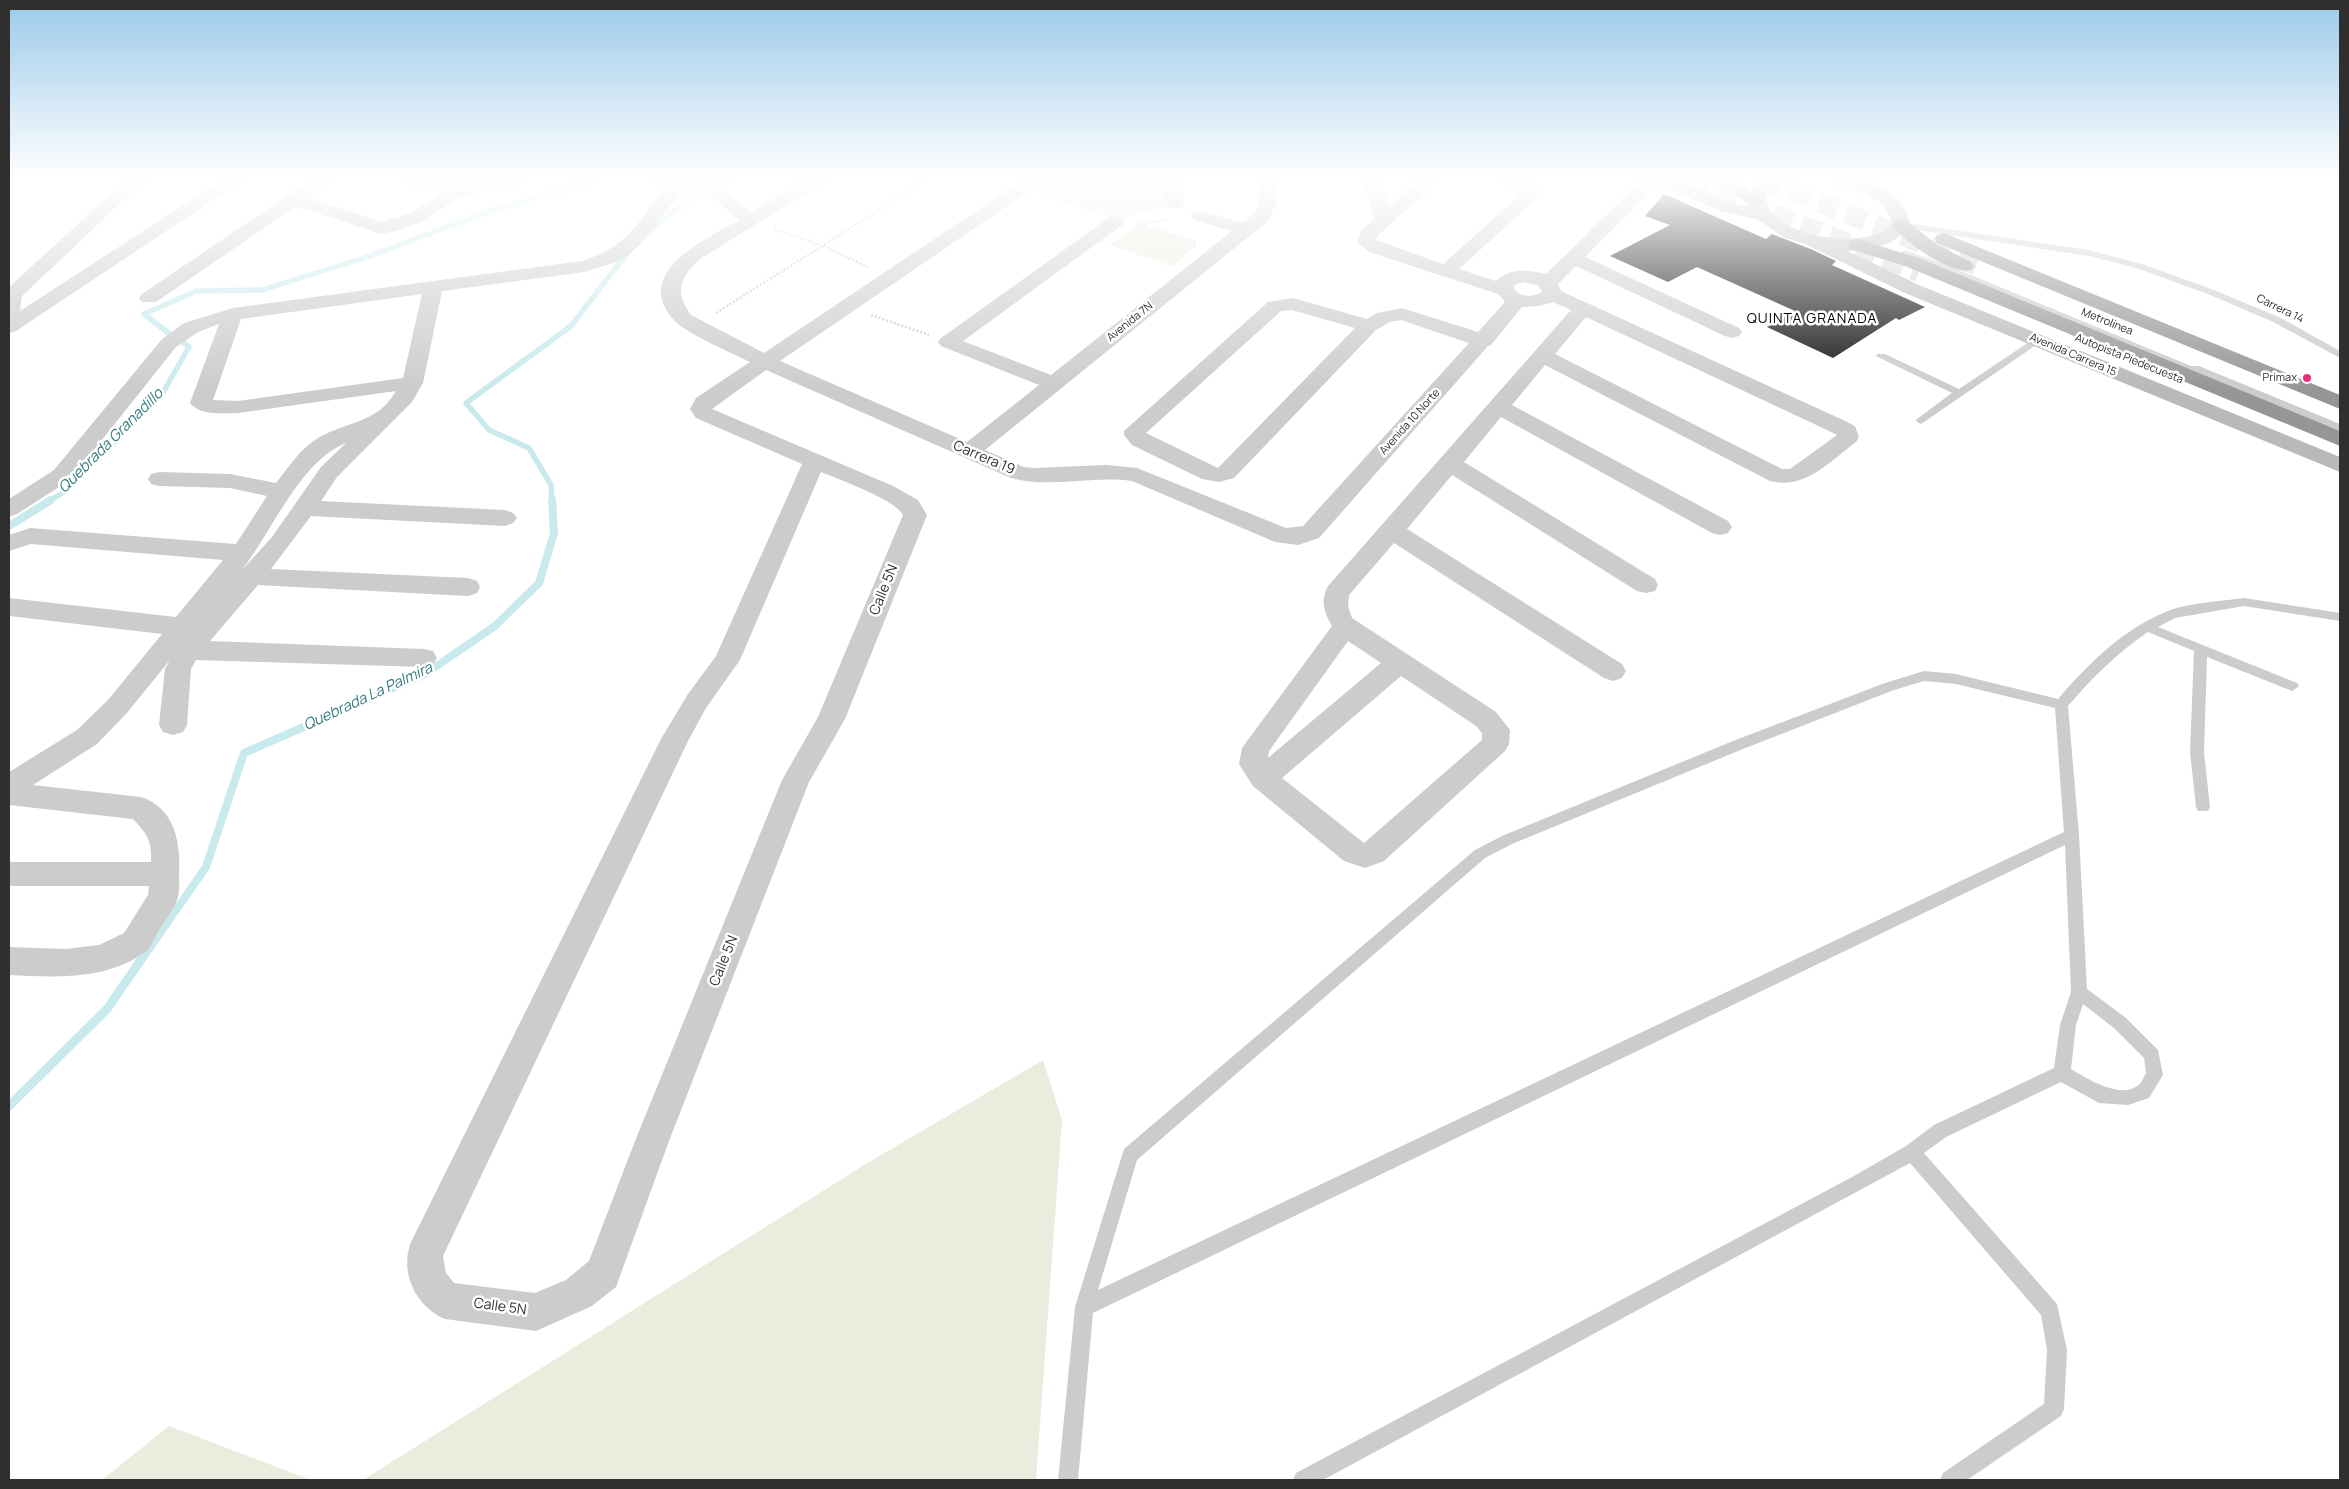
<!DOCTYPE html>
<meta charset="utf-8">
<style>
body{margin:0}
#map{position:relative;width:2349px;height:1489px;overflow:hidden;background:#fff;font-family:Manrope,sans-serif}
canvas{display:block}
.frame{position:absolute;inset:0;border:10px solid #2f2f2f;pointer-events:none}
</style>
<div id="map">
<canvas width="2349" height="1489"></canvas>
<div class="frame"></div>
</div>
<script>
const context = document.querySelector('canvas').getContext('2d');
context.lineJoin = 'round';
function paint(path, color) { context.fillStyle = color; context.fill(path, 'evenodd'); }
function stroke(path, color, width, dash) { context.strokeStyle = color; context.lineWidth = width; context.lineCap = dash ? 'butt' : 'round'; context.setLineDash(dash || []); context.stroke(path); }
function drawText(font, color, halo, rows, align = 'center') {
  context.font = font + ' Manrope,sans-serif'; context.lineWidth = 5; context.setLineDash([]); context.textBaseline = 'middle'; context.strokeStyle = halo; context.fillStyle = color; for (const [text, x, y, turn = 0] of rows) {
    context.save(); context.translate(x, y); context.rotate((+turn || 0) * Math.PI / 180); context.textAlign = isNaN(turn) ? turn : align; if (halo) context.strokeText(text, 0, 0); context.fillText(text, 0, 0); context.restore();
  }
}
const green = new Path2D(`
 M1029 180H1172L1174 205 1115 220 1027 185Z
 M1137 225 1198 244 1172 266 1110 245Z
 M1043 1060 1062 1120 1036 1480H363L864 1165Z
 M169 1426 311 1480H102Z`);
const streamFar2 = new Path2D(`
 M657 180 700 189
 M644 236 700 189 726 180
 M171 335 144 314 196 291 262 290 370 256 485 213 596 180
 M49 501 66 491 162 394 189 347 180 340
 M552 501 551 485 529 448 489 430 466 403 571 326 627 253`);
const streamFar1 = new Path2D(`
 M9 526 51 500
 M165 926 206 867 244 753 425 674 495 626 539 583 554 533 552 500`);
const stream = new Path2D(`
 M9 1106 107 1009 165 925`);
const building = new Path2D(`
 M1664 194 1766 239 1772 234 1813 250 1836 261 1832 265 1925 307 1899 320 1896 318 1833 358 1767 327 1795 311 1697 267 1668 282 1610 256 1670 225 1645 216Z`);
const highwayTunnel = new Path2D(`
 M1690 180 1919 272
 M1763 180 1984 268`);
const path = new Path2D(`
 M1044 193 1094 212
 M1136 224 1197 242
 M1141 224 1167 220
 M774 229 823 246 868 267
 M716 313 927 180
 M871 315 929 335`);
const lane = new Path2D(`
 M1870 180H1878L1882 197H1876L1870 187Z
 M1914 224 2089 250 2142 264 2214 290 2281 318 2340 351V358L2273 322 2208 294 2136 268 2089 256 1911 229 1909 227Z
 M1904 250 1942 263 2191 366H2199L2340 424V431L2207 377H2199L1936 267 1901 255 1899 253Z
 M2038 336 2043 339 2042 341 1921 424 1916 421 1917 419 1952 393 1876 356 1877 354H1885L1959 389Z
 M2244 598 2340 613V621L2244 606 2175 618 2158 627 2297 683 2299 686 2292 691 2207 657 2204 752 2210 807 2208 811H2198L2196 807 2190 752 2194 651 2148 632C2117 653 2092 678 2068 706L2079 835 2087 989 2126 1018 2158 1050 2163 1075 2149 1098 2128 1105 2099 1103 2061 1082 1946 1137 1924 1153 2057 1304 2067 1350 2064 1409 2061 1416 1967 1480H1940L1943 1473 2044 1404 2047 1350 2041 1315 1910 1163 1323 1480H1293L1296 1473 1854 1176 1906 1146 1934 1125 2054 1068 2060 1025 2071 992 2065 845 1093 1313 1078 1480H1058L1075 1307 1124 1149 1475 850 1502 836 1733 741 1885 683 1924 671 1956 674 2058 699C2088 664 2124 628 2168 611 2188 603 2222 601 2244 598ZM1924 681 1956 684 2055 708 2064 832 1098 1290 1137 1160 1485 858 1512 844 1743 749 1894 690ZM2083 1004 2114 1028 2144 1058 2146 1073C2144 1077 2141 1084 2137 1086 2119 1099 2086 1078 2071 1069L2076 1025Z`);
const street = new Path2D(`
 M126 180H145L22 296 20 311 222 180H243L16 331 9 333V287Z
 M310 180H331L308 198 382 222 411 213 441 194 408 184 405 180H433L452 186 459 180H522L519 184 461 196 424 221 400 230 381 234 296 206 156 302H142L139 298 142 294Z
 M671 180H689L644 240 628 256 619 261 585 272 442 291 423 383 412 402 337 477 321 501 505 510 513 513 517 518 513 523 505 526 311 516 271 569 468 578 477 581 480 587 477 593 468 596 258 585 210 641 424 649 433 651 437 658 433 665 424 667 196 660 191 669 187 725 183 732 173 735 163 732 159 725 165 669 170 660 126 714 97 744 33 785 141 797C175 808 181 843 179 874 179 881 180 890 178 897 175 908 165 920 159 930 155 937 151 948 145 952 106 981 54 977 9 975V947L65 949 99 945 124 933 148 895 149 886H9V862H151C152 840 147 834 133 819L9 805V772L77 730 108 700 162 634 9 616V598L176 617 223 560 31 544 9 551V535L30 528 236 544 267 496 230 488 159 486 151 484 148 479 151 474 159 472 230 474 276 483C288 468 300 449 318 438 347 421 377 424 396 391L238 413C223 413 200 416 190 403L219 324 198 332 176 347 70 480 17 514 9 517V499L54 470 162 339 184 323 233 308 582 261C635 244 638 218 671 180ZM422 294 403 378 238 401 213 400 241 319ZM346 443 321 467 272 537 242 570C272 532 300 461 346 443Z
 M692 180H712L752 212 805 180H827L700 259C680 278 674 291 691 315L764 353 1018 183V180H1036L1032 189 780 361 967 442 1039 385 941 346 938 342 941 338 1110 217H1122L1125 221 1122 225 963 341 1051 375 1232 231 1194 220 1191 216 1194 212 1200 211 1243 223C1260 210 1260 201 1259 180H1277L1276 204 1268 221 985 450 1024 467 1034 468 1107 465 1137 468 1286 528 1303 526 1469 343 1401 320 1390 322 1376 330 1234 478 1219 482 1202 479 1132 445 1124 435V431L1268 302 1293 298 1367 319 1377 313 1402 308 1478 332 1505 302 1498 294 1369 252 1357 242 1361 230 1375 219 1362 180H1380L1389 207 1419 180H1439L1377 236 1376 240 1443 264 1519 196 1520 193 1502 180C1516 180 1529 179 1538 191L1533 202 1459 269 1496 281C1509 267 1529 270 1546 274L1642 180H1661L1585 257 1739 328 1742 332 1739 336 1732 338 1725 336 1576 266 1558 284 1561 291 1843 420 1855 426 1859 437 1856 442C1829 462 1805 490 1770 481L1545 365 1512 405 1728 521 1732 527 1728 533 1720 535 1712 533 1501 417 1464 462 1655 579 1658 585 1655 591 1646 593 1637 591 1452 475 1407 529 1622 664 1626 671 1622 678 1613 681 1604 678 1394 543 1349 595 1348 606 1352 618 1496 712 1510 730 1509 744 1505 751 1384 861 1365 868 1344 861 1253 786 1239 764 1242 748 1332 626C1324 613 1320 600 1328 586L1571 310 1553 302 1539 306 1522 307 1491 345 1488 346 1319 538 1298 545 1275 542 1132 481C1092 475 1051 489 1011 478L766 370 712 409 893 486 918 500 927 515 845 719 809 782 669 1141 616 1287 592 1306 536 1331 445 1319C416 1307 399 1272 411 1242L661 739 688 694 716 656 802 464 696 418 690 409 696 398 750 362C734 354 686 333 676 322 629 274 704 240 739 220ZM1523 282 1538 285 1542 292C1533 297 1523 298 1515 290L1514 285ZM1292 310 1355 328 1218 468 1146 433 1281 311ZM1586 317 1827 430 1837 435 1790 469H1782L1555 354ZM821 472C838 479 896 500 903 515L818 717 782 780 635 1141 589 1261 566 1280 535 1293 454 1283 446 1273 443 1256 688 741 706 708 740 660ZM1348 641 1381 663 1268 758 1269 751ZM1401 676 1476 726 1482 733V740L1364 843 1282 778Z
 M1164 180H1182L1184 204 1181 208H1169L1166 204Z`);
const secondary = new Path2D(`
 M1654 180H1678L1732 203 1750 207C1747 195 1751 190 1759 182L1787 180 1767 193C1757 235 1868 254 1892 224 1887 197 1858 190 1834 184L1831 180C1866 180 1902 185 1910 225 1895 246 1872 250 1848 251L1919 285 2340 457V472L1905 293 1805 244 1783 237 1759 220 1721 211 1657 184Z`);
const highway = new Path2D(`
 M1715 180H1736L1765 201 1762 205H1750Z
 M1754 180H1780L1782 182 1779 186 1773 187 1757 184Z
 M1901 220 1907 221 1936 244 1971 262 1974 266 1971 270C1951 275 1903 241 1892 225L1895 221Z
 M1944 233 2340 395V409L1937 243 1935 239 1937 235Z
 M1857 239 1919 258 2340 431V446L1905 266 1850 249 1848 245 1850 241Z`);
const pathBridge = new Path2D(`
 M1666 185 1674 180`);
const markers = [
 [2307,378,5,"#ea2e77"]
];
const farStreetnames = [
 ["Carrera 14",2280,309,26],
 ["Avenida 7N",1130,322,-39],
 ["Metrolínea",2107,322,22],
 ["Avenida Carrera 15",2073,355,23],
 ["Autopista Piedecuesta",2129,359,22],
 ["Avenida 10 Norte",1410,422,-48]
];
const farPoinames = [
 ["Primax",2297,378]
];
const farQuarternames = [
 ["QUINTA GRANADA",1812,319]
];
const streetNames = [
 ["Carrera 19",984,458,23],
 ["Calle 5N",884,590,-68],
 ["Calle 5N",724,961,-68],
 ["Calle 5N",500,1307,8]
];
const waterNames = [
 ["Quebrada Granadillo",111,441,-45],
 ["Quebrada La Palmira",368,697,-25]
];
paint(green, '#eaeddd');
stroke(streamFar2, '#c9eaed', 5.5);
stroke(streamFar1, '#c9eaed', 8);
stroke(stream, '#c9eaed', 9);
paint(building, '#161616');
stroke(highwayTunnel, '#d5d5d5', 20, [20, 10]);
stroke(path, '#ccc', 2.5, [2, 2]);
paint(lane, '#ccc');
paint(street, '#ccc');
paint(secondary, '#b9b9b9');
paint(highway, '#969696');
stroke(pathBridge, '#ccc', 2.5, [2, 2]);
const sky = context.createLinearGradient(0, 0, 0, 389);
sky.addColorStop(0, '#9bcaea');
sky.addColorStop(0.46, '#fff');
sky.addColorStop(1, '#ffffff00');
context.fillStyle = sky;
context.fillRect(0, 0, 2349, 389);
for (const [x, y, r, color] of markers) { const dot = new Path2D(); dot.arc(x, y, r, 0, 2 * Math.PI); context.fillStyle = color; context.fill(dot); stroke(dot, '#fff', 2); }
drawText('11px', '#2f2f2f', '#fff', farStreetnames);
drawText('11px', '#2f2f2f', '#fff', farPoinames, 'right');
context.letterSpacing = '1px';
drawText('14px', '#000', '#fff', farQuarternames);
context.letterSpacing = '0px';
drawText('14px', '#2f2f2f', '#fff', streetNames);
drawText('italic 15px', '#357b80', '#fff', waterNames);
</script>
